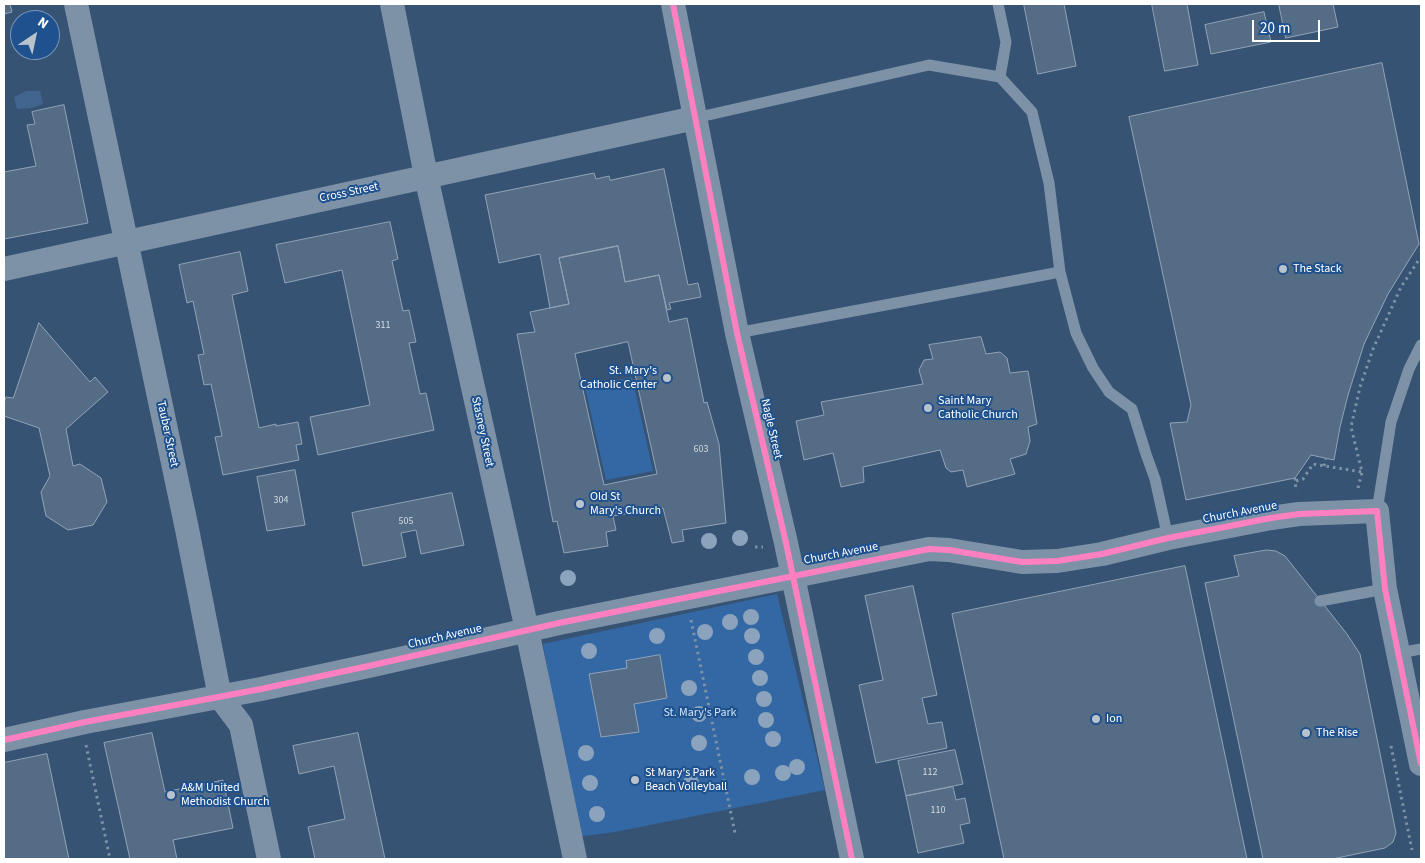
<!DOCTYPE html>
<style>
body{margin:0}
#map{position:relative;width:1425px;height:863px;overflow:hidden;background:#375374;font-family:"Source Sans 3",sans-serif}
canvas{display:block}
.frame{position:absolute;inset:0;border:5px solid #fff;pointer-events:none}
.north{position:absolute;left:10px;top:10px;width:50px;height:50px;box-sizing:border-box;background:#1e518d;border:1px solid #7897bb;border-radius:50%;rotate:34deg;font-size:14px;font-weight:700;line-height:20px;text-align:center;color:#fff}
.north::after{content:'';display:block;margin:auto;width:18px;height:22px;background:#b9c3ce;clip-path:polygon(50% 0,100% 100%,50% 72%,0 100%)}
.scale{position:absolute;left:1252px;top:20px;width:68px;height:22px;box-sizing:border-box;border:2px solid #fff;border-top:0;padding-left:6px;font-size:15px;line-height:18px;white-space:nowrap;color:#fff;-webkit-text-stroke:4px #1e518d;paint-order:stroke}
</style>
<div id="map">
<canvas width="1425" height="863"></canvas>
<div class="frame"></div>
<div class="north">N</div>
<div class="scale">20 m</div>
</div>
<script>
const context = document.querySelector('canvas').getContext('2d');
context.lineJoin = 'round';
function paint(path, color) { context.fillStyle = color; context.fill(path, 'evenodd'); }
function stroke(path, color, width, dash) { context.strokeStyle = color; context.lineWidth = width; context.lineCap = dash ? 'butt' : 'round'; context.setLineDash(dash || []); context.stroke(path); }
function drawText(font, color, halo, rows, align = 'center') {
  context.font = font + ' "Source Sans 3",sans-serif'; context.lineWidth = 4; context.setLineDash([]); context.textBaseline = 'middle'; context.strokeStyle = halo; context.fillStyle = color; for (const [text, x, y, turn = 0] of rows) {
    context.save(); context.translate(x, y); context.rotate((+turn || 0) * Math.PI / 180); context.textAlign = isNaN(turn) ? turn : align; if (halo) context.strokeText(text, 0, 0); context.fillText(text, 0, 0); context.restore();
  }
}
const green = new Path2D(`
 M632 377 653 471 606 480 585 387Z
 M777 594 825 790 615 832 576 837 543 644Z`);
const water = new Path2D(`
 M26 91H40L43 104 31 108 17 109 14 97Z`);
const building = new Path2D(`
 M4 4H10L12 12 4 14Z
 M1024 4H1064L1076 66 1038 74Z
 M1152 4H1187L1198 65 1165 71Z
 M1279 4H1333L1338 27 1286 38Z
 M1264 12 1271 42 1211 54 1205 25Z
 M1382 63 1419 244 1388 294 1364 344 1348 395 1340 427 1334 460 1311 455 1295 478 1186 500 1170 423 1187 422 1191 405 1129 117Z
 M64 105 88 223 4 239V172L36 166 27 125 35 124 32 112Z
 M664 169 688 285 698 283 701 297 669 303 671 309 667 310 659 275 625 282 618 246 559 258 569 304 550 308 540 254 499 263 485 195 594 173 596 179 609 176 610 180Z
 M390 222 398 259 392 261 403 311 409 310 416 342 409 343 420 394 426 393 434 430 318 455 310 417 370 405 342 270 285 283 276 245Z
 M618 246 625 282 659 275 669 322 687 318 704 403 707 402 719 444 726 523 682 530 684 541 672 543 663 508 613 516 616 530 606 532 608 546 564 553 557 521 553 522 517 334 535 332 530 312 569 304 559 258ZM628 342 657 474 604 485 575 354Z
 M240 252 248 291 232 295 259 428 276 424V426L298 422 302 444 296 445 299 460 223 475 215 437 222 436 211 384 204 385 198 355 204 354 193 301 187 303 179 265Z
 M39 323 90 382 95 377 108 392 66 429 73 466 80 464 101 478 107 502 93 525 68 530 46 516 41 492 50 476 39 428 4 416V403L6 397 13 398Z
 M981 337 986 354 1000 352 1007 358 1010 373 1028 371 1037 424 1028 427 1030 441 1026 454 1010 459 1015 474 967 487 963 470 951 472 946 468 940 450 863 467 864 482 841 487 833 453 804 460 796 421 824 415 821 402 923 384 919 370 924 360 933 359 929 345Z
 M295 470 305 525 267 531 257 477Z
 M452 493 464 545 421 554 416 530 401 533 406 557 363 566 352 513Z
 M1267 550 1276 551 1285 556 1347 634 1360 654 1396 833 1393 842 1385 848 1332 859H1263L1205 583 1239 576 1234 556Z
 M1185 566 1247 859H1004L952 614Z
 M913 586 937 695 922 698 928 724 942 722 947 748 876 763 859 685 883 680 865 596Z
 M660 655 667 698 634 704 639 732 601 737 589 674 627 668 626 661Z
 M152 733 165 792 223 780 233 828 173 840 177 859H130L104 743Z
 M358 733 385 859H315L308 827 345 819 334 766 299 774 293 746Z
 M955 750 963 784 906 796 898 761Z
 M47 754 69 859H4V763Z
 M953 787 956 800 965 798 970 823 960 825 964 843 918 853 906 796Z`);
const path = new Path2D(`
 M1324 466 1326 458
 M1295 478 1296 491
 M1296 481 1303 479 1313 464 1362 472
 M1358 488 1362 472 1351 427 1360 387 1373 349 1401 287 1420 258
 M755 547H763
 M691 620 735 833
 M86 745 110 859
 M1391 746 1412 850`);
const lane = new Path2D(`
 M998 4 1006 42 1000 77
 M695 118 929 65 1000 77 1032 112 1049 183 1060 272 1076 333 1093 368 1109 392 1132 409 1146 454 1155 479 1168 538
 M737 333 1060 272
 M1377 511 1391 422 1409 369 1421 345
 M1320 601 1385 589
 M1399 653 1421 649`);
const street = new Path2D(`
 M76 4 187 529 220 697 241 725 269 859
 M392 4 426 176 527 630 575 859
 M673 4 737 333 786 543 852 859
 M4 269 695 118
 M4 740 85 722 261 689 373 665 559 623 929 549 949 550 1022 562 1057 561 1102 554 1168 538 1271 518 1299 514 1377 511 1385 589 1421 764`);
const cycleway = new Path2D(`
 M673 4 737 333 786 543 852 859
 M4 740 85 722 261 689 373 665 559 623 929 549 949 550 1022 562 1057 561 1102 554 1168 538 1271 518 1299 514 1377 511 1385 589 1421 764`);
const trees = [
 [740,538],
 [709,541],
 [568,578],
 [751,617],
 [730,622],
 [705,632],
 [657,636],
 [752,636],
 [589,651],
 [756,657],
 [760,678],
 [689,688],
 [764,699],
 [699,714],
 [766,720],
 [773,739],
 [699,743],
 [586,753],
 [797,767],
 [783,773],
 [752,777],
 [590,783],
 [691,783],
 [597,814]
];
const markers = [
 [1283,269,5,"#b9c3ce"],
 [667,378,5,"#b9c3ce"],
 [928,408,5,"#b9c3ce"],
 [580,504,5,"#b9c3ce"],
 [1096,719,5,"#b9c3ce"],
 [1306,733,5,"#b9c3ce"],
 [635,780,5,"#b9c3ce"],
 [171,795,5,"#b9c3ce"]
];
const numberNames = [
 ["311",383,326],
 ["603",701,450],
 ["304",281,501],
 ["505",406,522],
 ["112",930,773],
 ["110",938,811]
];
const streetNames = [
 ["Cross Street",349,193,-12],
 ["Nagle Street",771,429,77],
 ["Stasney Street",482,432,78],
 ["Tauber Street",167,434,78],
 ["Church Avenue",1240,513,-11],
 ["Church Avenue",841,554,-11],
 ["Church Avenue",445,637,-13]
];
const poiNames = [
 ["The Stack",1293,269],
 ["St. Mary's",657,371,"right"],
 ["Catholic Center",657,385,"right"],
 ["Saint Mary",938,401],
 ["Catholic Church",938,415],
 ["Old St",590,497],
 ["Mary's Church",590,511],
 ["Ion",1106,719],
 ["The Rise",1316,733],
 ["St Mary's Park",645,773],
 ["Beach Volleyball",645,787],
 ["A&M United",181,788],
 ["Methodist Church",181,802]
];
const parkNames = [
 ["St. Mary's Park",700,713]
];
paint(green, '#3368a4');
paint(water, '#41658f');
paint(building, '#556c86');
stroke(building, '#93a3b6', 1);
stroke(path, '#7e92a7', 3, [2.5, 4]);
stroke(lane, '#7e92a7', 11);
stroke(street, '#7e92a7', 24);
stroke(cycleway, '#ff80c0', 6);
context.fillStyle = '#8ca3bd';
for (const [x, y] of trees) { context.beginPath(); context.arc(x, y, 8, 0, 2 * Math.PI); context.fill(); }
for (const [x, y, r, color] of markers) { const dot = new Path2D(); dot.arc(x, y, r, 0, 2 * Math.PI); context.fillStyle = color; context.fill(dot); stroke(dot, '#1e518d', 2); }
drawText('10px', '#d4dae1', null, numberNames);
drawText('12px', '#fff', '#1e518d', streetNames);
drawText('12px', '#fff', '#1e518d', poiNames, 'left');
drawText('12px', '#d1e4f9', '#1e518d', parkNames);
</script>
